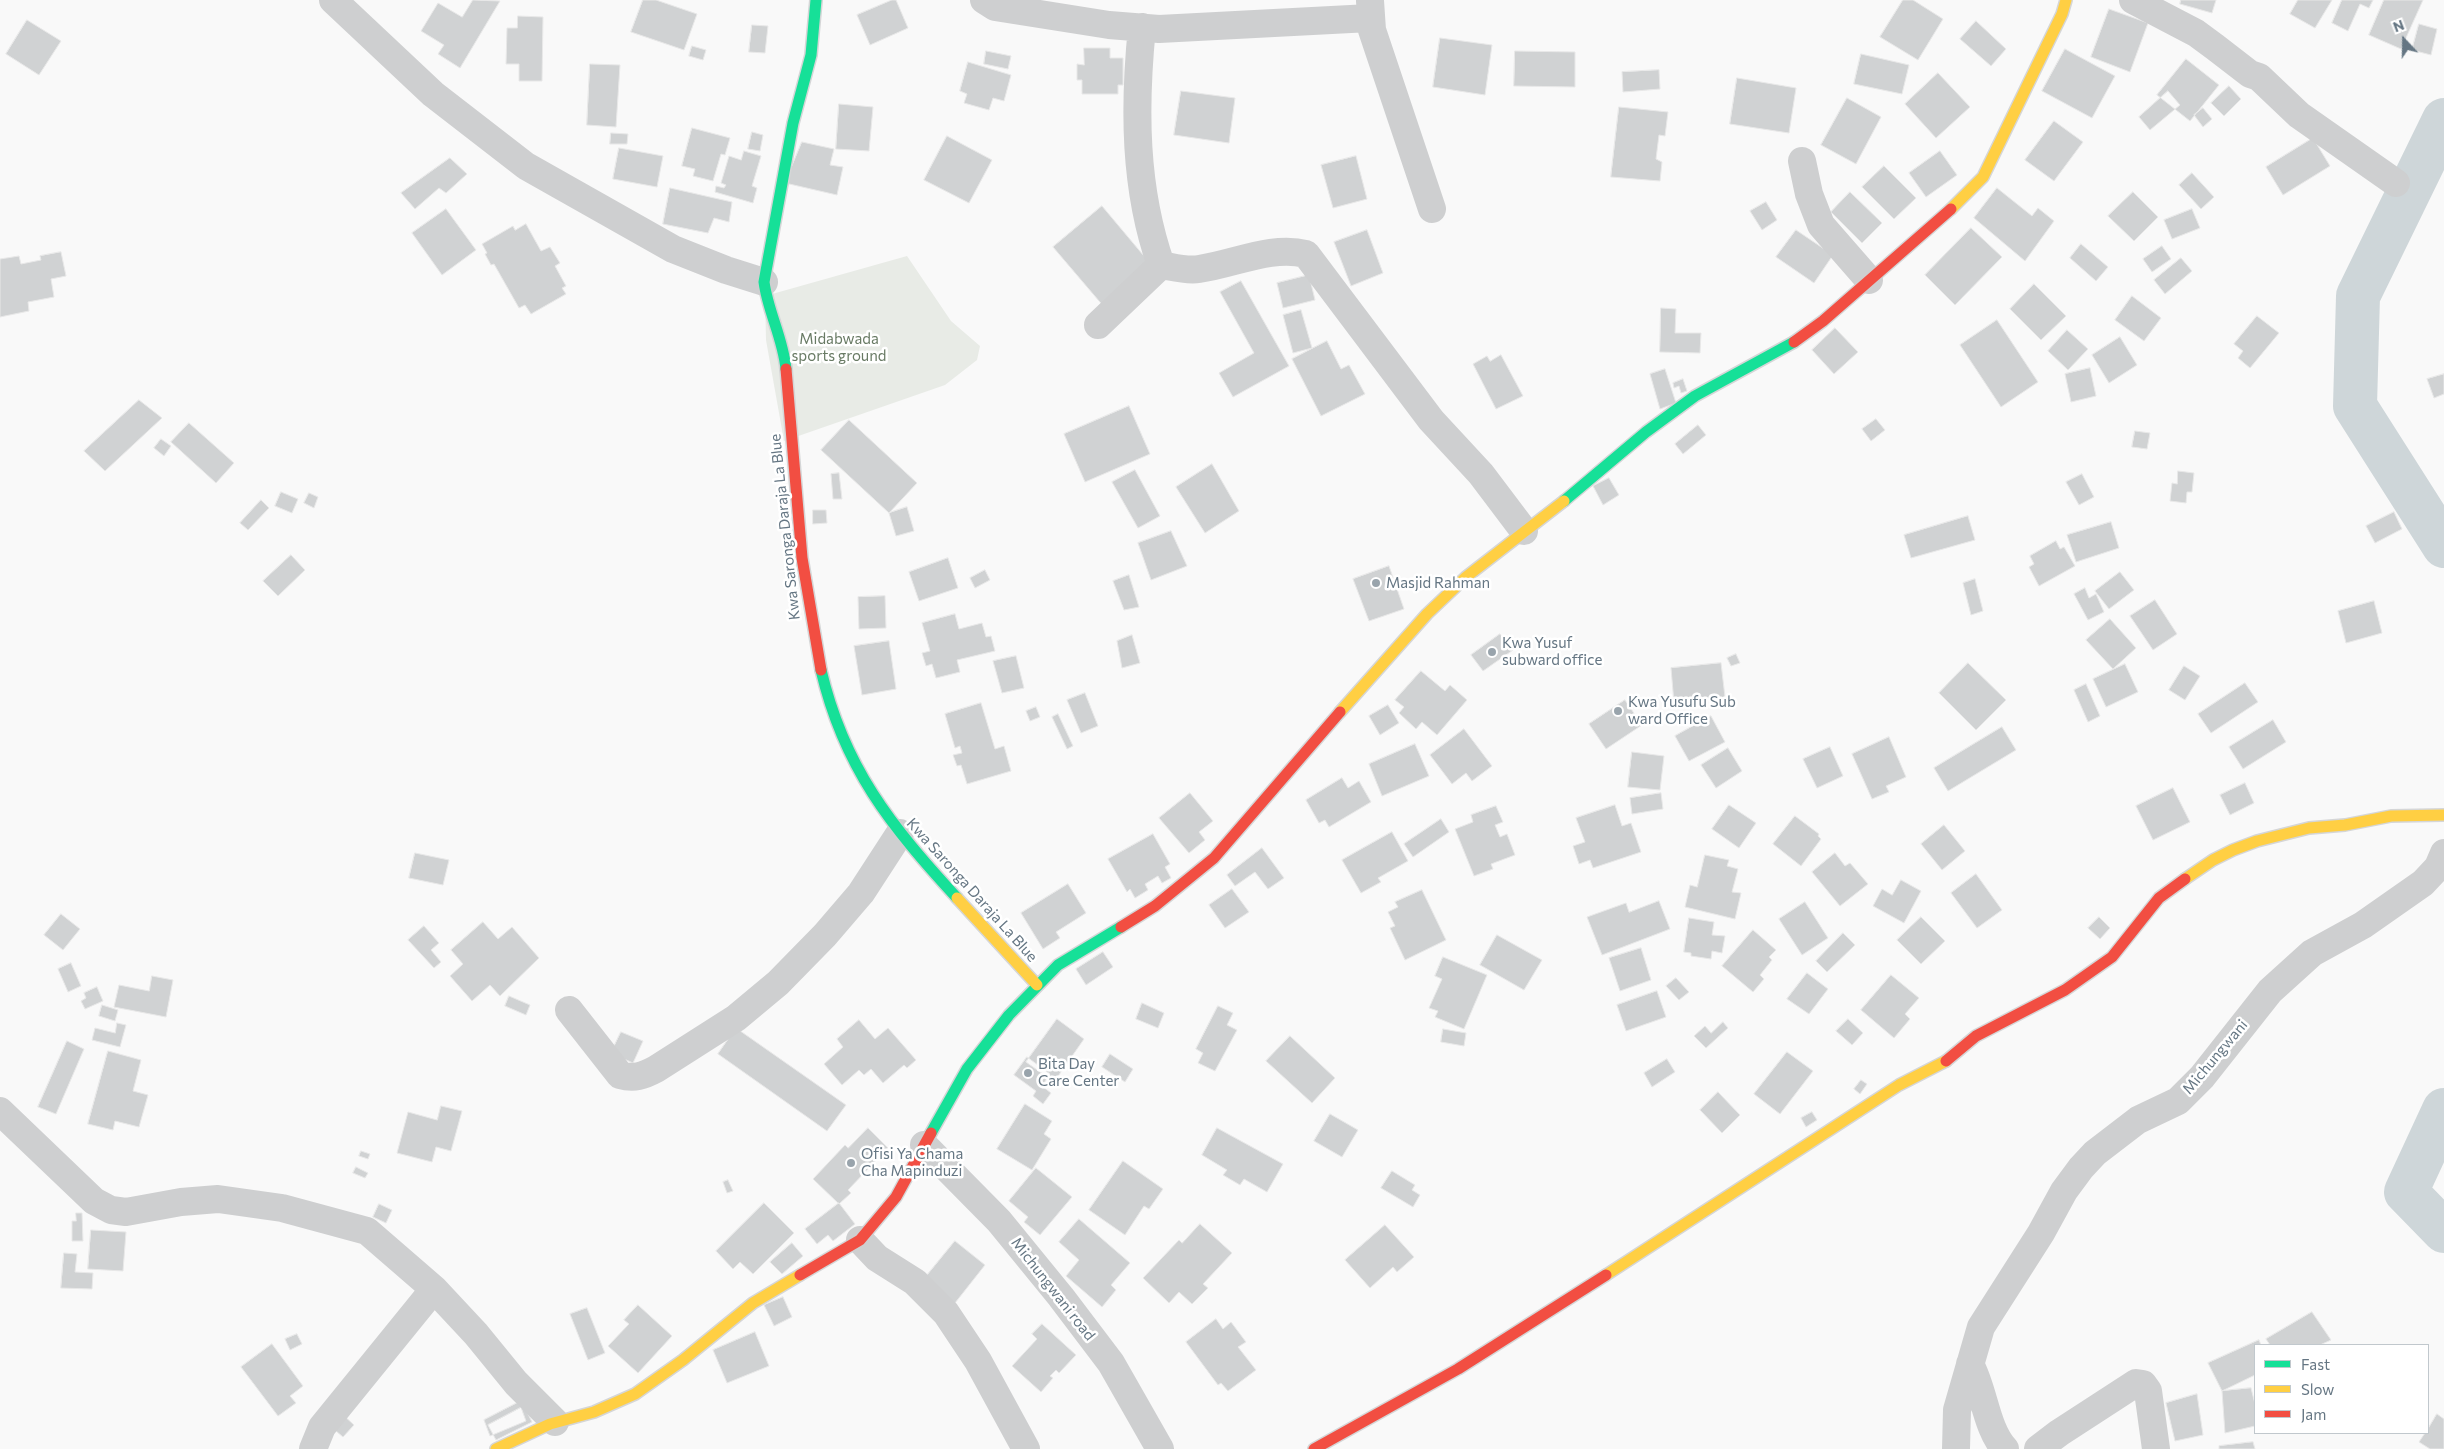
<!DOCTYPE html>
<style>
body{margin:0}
#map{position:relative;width:2444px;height:1449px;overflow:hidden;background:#f9f9f9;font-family:Commissioner,sans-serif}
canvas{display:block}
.legend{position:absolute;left:2254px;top:1344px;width:175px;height:90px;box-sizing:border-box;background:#fff;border:1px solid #c1c8cd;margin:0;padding:6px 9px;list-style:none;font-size:15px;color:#657683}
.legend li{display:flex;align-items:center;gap:10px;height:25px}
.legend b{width:25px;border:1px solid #c1c8cd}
.north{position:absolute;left:2379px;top:15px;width:50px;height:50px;-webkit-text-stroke:4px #fff;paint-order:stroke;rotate:339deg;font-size:14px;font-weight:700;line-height:20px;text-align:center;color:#657683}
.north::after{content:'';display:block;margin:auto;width:18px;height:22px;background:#657683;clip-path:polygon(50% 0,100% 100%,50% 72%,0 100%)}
</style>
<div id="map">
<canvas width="2444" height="1449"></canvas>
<ul class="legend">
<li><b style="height:6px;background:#16e098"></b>Fast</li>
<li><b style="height:6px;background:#ffcf43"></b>Slow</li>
<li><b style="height:6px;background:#f24e42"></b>Jam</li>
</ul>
<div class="north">N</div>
</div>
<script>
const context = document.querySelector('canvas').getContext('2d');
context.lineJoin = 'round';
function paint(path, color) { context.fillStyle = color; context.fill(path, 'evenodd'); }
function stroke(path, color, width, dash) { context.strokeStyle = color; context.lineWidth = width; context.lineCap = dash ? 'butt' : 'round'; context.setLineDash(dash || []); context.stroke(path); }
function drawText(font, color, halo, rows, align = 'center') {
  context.font = font + ' Commissioner,sans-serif'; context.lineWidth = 5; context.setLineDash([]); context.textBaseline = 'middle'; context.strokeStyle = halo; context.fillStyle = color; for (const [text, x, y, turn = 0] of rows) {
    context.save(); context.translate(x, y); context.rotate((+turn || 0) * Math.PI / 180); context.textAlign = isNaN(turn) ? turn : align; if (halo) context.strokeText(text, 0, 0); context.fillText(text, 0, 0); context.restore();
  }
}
const green = new Path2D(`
 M907 256 951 321 980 346 977 360 945 385 784 441 766 340 765 296Z`);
const river = new Path2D(`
 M2444 120 2358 296 2355 406 2444 546
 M2444 1110 2406 1192 2444 1231`);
const building = new Path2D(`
 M473 0 500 1 460 68 438 54 444 45 421 31 438 3 462 17Z
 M643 0H656L697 14 684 50 631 32Z
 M892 0H896L908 28 870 45 857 15Z
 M1903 0H1913L1943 19 1918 60 1880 37Z
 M2181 0H2216L2212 13 2180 4Z
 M2298 0H2332L2315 28 2290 14Z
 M2342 0H2373L2369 8 2360 4 2348 31 2332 23Z
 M2384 0H2423L2401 49 2369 35Z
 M2109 9 2148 23 2130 72 2091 57Z
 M518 16 543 17 542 81H519V64H506L507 28H517Z
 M27 20 61 41 39 75 6 54Z
 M1976 21 2006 49 1991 66 1960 39Z
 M2419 24 2437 29 2431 55 2412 50Z
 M752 25 768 26 765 53 749 52Z
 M1440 38 1492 45 1485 95 1433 87Z
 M692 46 706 50 703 60 689 56Z
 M1084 48H1110V58H1123V85H1118V94H1082V80H1077V64L1084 65Z
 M2065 49 2115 76 2092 118 2042 91Z
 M986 51 1011 56 1008 69 984 64Z
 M1515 51 1575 52V87L1514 86Z
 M1861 54 1909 65 1902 94 1854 84Z
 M2186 59 2219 85 2190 121 2157 95Z
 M968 62 1011 75 1004 101 993 98 989 110 964 103 967 94 960 91Z
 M590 64 620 65 616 127 587 125Z
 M1659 70 1660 89 1623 92 1622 72Z
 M1938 73 1970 107 1936 138 1905 104Z
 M1737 78 1796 88 1789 133 1730 124Z
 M2229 86 2241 99 2224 116 2211 103Z
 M1181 91 1235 98 1229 143 1174 135Z
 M2168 91 2180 105 2150 130 2139 117Z
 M1847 98 1881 117 1856 164 1821 145Z
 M839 104 873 107 869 151 836 149Z
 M1619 107 1668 112 1665 136 1659 135 1656 159 1662 162 1660 181 1611 177Z
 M2203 108 2212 119 2203 127 2194 115Z
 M2054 121 2083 142 2054 181 2025 160Z
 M692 128 730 138 725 155 721 154 713 181 693 176 695 169 682 166Z
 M752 132 763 135 760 151 748 149Z
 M611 133 628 134 627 144H610Z
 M947 136 992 160 969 203 924 180Z
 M2313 138 2330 166 2283 195 2266 167Z
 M802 142 834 149 830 165 843 167 837 195 785 183Z
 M619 148 663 156 657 187 613 179Z
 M744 151 761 156 752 186 757 188 753 203 715 192 716 186 724 188 726 185 721 183 729 156 741 160Z
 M1940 151 1957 175 1926 197 1909 173Z
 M1356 156 1367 199 1333 208 1321 165Z
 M450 158 467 174 446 193 439 188 415 209 401 193Z
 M1884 166 1916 198 1894 219 1862 187Z
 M2192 173 2214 197 2201 209 2179 185Z
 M670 188 732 202 729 222 714 218 708 233 663 224Z
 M1997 188 2032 216 2038 208 2054 221 2025 261 1974 218Z
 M1850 192 1882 223 1862 243 1831 212Z
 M2133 192 2158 217 2134 241 2108 216Z
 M1766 202 1777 220 1762 230 1750 211Z
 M1102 206 1154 268 1105 308 1053 247Z
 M446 209 476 250 442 275 412 233Z
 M2192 209 2200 228 2172 239 2164 220Z
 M526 224 541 251 550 247 560 263 555 266 566 286 562 288 566 294 531 314 525 305 519 308 494 264 491 265 485 254 487 253 482 244 513 226 515 230Z
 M1971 228 2002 257 1955 305 1925 275Z
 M1367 230 1383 273 1351 286 1334 242Z
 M1796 230 1833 255 1814 283 1776 257Z
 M2081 244 2108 267 2096 281 2070 258Z
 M2162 246 2171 259 2152 272 2143 259Z
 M61 252 66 276 51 279 54 297 28 302 29 311 0 317V259L19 256 21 264 41 260 40 256Z
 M2181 258 2192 271 2165 294 2154 280Z
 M1309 275 1315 300 1283 308 1277 283Z
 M1241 281 1289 366 1233 397 1219 373 1254 353 1220 292Z
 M2034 284 2066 316 2041 340 2010 309Z
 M2132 296 2161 318 2144 341 2115 320Z
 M1661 308 1676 309 1675 333H1701L1700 353 1660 352Z
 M1301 310 1312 348 1293 353 1283 315Z
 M2257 316 2279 333 2250 368 2238 358 2243 351 2234 344Z
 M1997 320 2038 382 2001 407 1960 345Z
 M1835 328 1858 352 1834 374 1812 350Z
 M2067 330 2088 349 2068 370 2048 351Z
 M2120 337 2137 365 2109 383 2092 355Z
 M1327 341 1341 369 1349 365 1365 394 1321 416 1292 359Z
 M1501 355 1523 396 1496 409 1473 364 1487 356 1490 361Z
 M2090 368 2096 396 2071 402 2065 374Z
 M1665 369 1676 403 1660 409 1650 374Z
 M2444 374V394L2434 398 2427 379Z
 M1683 379 1687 391 1681 393 1679 386 1674 388 1673 383Z
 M139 400 162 418 105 471 84 451Z
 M1129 406 1150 454 1085 482 1064 434Z
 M1876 419 1885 430 1871 441 1862 429Z
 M849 420 917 483 889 513 821 450Z
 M189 423 234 463 216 483 171 442Z
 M1698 425 1706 435 1683 454 1675 444Z
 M2135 431 2150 433 2147 449 2132 447Z
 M161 439 171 446 164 456 154 448Z
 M1212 464 1239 511 1205 533 1176 487Z
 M1135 470 1160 516 1138 528 1112 482Z
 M2178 471 2194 473 2192 492H2187L2186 503 2170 501 2172 483 2177 484Z
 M839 473 842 499H833L831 474Z
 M2082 474 2094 497 2079 505 2066 482Z
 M1609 478 1619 495 1603 505 1593 486Z
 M281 492 298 499 292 513 275 506Z
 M309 493 318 497 314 508 304 503Z
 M261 500 269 508 248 530 240 523Z
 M907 507 914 531 896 536 889 513Z
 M813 510H826L827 523 813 524Z
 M2394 512 2402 529 2375 543 2366 526Z
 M1968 516 1975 540 1911 558 1904 535Z
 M2111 522 2119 548 2076 562 2067 535Z
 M1171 531 1187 566 1151 580 1138 543Z
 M2056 541 2060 549 2064 547 2075 566 2039 586 2029 567 2034 564 2030 556Z
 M291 555 305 570 278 596 263 581Z
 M948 558 958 588 919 601 909 572Z
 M1389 566 1404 609 1369 621 1353 579Z
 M985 570 990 580 975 588 970 578Z
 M2120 572 2134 590 2109 609 2095 591Z
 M1129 575 1139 607 1124 610 1113 581Z
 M1975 579 1983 611 1971 615 1963 583Z
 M2085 588 2089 598 2096 594 2104 612 2088 620 2074 594Z
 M885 596 886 628 859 629 858 597Z
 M2155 600 2177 634 2153 650 2130 616Z
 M2374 601 2382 633 2346 643 2338 611Z
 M955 614 959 629 982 623 986 637 991 636 995 651 957 660 960 672 936 678 932 664 926 666 922 653 930 651 922 623Z
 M2110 619 2136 648 2113 669 2086 640Z
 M1500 634 1513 650 1483 671 1471 655Z
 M1132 635 1140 663 1122 668 1117 641Z
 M889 641 896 689 862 695 854 646Z
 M1736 654 1740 663 1731 666 1727 658Z
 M1016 656 1024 688 1002 693 993 661Z
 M1721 663 1725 697 1674 703 1671 668Z
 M1968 663 2006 700 1976 730 1939 693Z
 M2125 664 2138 692 2106 707 2093 679Z
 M2184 666 2200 676 2185 700 2169 690Z
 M1421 671 1445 691 1450 685 1467 700 1437 735 1422 722 1416 729 1399 713 1404 707 1395 700Z
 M2245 683 2258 702 2211 733 2198 714Z
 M2086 684 2100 716 2088 722 2074 690Z
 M1085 693 1098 726 1081 733 1067 700Z
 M1625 700 1642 725 1606 749 1589 724Z
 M981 703 995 749 1004 746 1011 771 967 784 961 765 957 766 953 755 962 753 960 746 955 748 945 714Z
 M1388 705 1399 723 1380 735 1369 716Z
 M1036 707 1040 717 1030 721 1026 711Z
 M1058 714 1073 746 1067 749 1052 717Z
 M1711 716 1725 742 1689 761 1675 736Z
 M2273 720 2286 742 2243 769 2229 747Z
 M2002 727 2016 750 1948 791 1934 768Z
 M1464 729 1492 766 1472 781 1466 773 1452 784 1430 755Z
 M1889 737 1906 777 1886 786 1889 792 1872 799 1852 754Z
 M1415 744 1429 776 1382 796 1369 764Z
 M1830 747 1843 776 1817 788 1803 759Z
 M1728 748 1742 771 1716 788 1701 765Z
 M1632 752 1664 756 1660 790 1628 787Z
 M1342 778 1348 788 1359 781 1371 802 1329 827 1325 820 1319 823 1306 800Z
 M2245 783 2254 803 2230 815 2220 795Z
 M2173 788 2190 822 2153 840 2136 806Z
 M1190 793 1213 821 1199 832 1205 840 1189 853 1159 818Z
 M1661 793 1663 809 1632 814 1630 798Z
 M1615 805 1622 826 1631 823 1641 852 1593 868 1590 860 1579 864 1573 846 1585 842 1576 818Z
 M1729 805 1756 823 1739 848 1712 829Z
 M1496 806 1503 822 1495 825 1500 837 1507 834 1515 855 1491 864 1493 869 1474 876 1455 829 1473 822 1471 815Z
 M1795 816 1819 834 1818 836 1821 839 1801 866 1773 844Z
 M1441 819 1449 832 1413 857 1404 844Z
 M1944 825 1965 851 1942 870 1921 844Z
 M1392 832 1408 861 1378 878 1381 882 1361 893 1342 860Z
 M1153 834 1170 864 1165 867 1171 878 1162 883 1158 876 1145 884 1148 890 1135 898 1130 889 1127 892 1108 859Z
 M1262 848 1284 878 1268 889 1255 872 1235 886 1227 875Z
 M415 853 449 860 443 885 409 878Z
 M1835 853 1845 866 1850 863 1868 884 1840 906 1812 872Z
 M1705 855 1729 860 1727 866 1738 869 1732 892 1741 893 1735 919 1685 907 1690 885 1697 887Z
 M1976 874 2002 910 1977 928 1951 893Z
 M1901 880 1921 891 1904 923 1873 906 1882 889 1892 895Z
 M1068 884 1086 913 1056 932 1060 938 1043 949 1021 913Z
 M1232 889 1249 912 1225 928 1209 905Z
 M1422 890 1446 940 1405 960 1390 928 1395 926 1388 912 1398 907 1395 902Z
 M1659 901 1670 929 1602 955 1587 917 1626 903 1629 912Z
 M1805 902 1828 938 1802 955 1779 919Z
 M61 914 80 929 63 950 44 935Z
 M1921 917 1945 941 1921 964 1897 940Z
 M2099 917 2110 928 2100 939 2088 928Z
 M1689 918 1714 922 1712 935 1725 936 1722 953 1712 951 1711 959 1691 956V953L1684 952Z
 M483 922 498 939 512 927 539 958 500 996 490 985 472 1001 450 976 463 964 451 950Z
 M424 926 439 943 431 950 441 962 434 968 408 940Z
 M1753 930 1776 950 1769 957 1772 960 1760 975 1764 979 1753 992 1722 966Z
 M1843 933 1855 945 1827 972 1816 961Z
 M1497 935 1542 960 1524 990 1480 965Z
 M1641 948 1651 980 1620 991 1609 958Z
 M1103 952 1113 967 1086 985 1076 969Z
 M1443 957 1487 975 1464 1029 1435 1017 1438 1011 1429 1008 1442 979 1435 976Z
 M71 963 81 986 68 992 58 969Z
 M1807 973 1828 989 1809 1014 1787 999Z
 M1891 975 1919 998 1905 1014 1910 1019 1894 1038 1861 1010Z
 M152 976 173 980 166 1017 114 1007 119 985 149 991Z
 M1676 978 1689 992 1679 1000 1666 986Z
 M97 987 103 1001 85 1009 81 1001 86 998 84 993Z
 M1657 991 1666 1017 1626 1031 1617 1005Z
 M509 996 530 1005 526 1015 505 1006Z
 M1142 1003 1164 1013 1158 1028 1136 1019Z
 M102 1005 118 1010 115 1021 99 1016Z
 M1218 1006 1233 1013 1227 1025 1237 1030 1215 1071 1198 1063 1203 1053 1196 1049Z
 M1057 1019 1084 1039 1054 1082 1026 1062Z
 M1848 1019 1863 1033 1852 1045 1836 1031Z
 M859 1020 875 1039 888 1028 916 1060 907 1068 904 1065 883 1083 871 1069 864 1075 859 1070 842 1085 824 1064 843 1047 837 1039Z
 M1723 1022 1728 1028 1706 1048 1694 1036 1705 1026 1711 1033Z
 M117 1023 126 1025 120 1047 92 1040 95 1028 115 1033Z
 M736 1028 846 1105 827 1131 718 1054Z
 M1443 1029 1466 1033 1464 1046 1441 1042Z
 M621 1032 643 1041 633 1063 611 1053Z
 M1290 1036 1335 1078 1312 1103 1266 1061Z
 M67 1041 84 1049 56 1114 38 1107Z
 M108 1051 141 1060 133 1091 148 1095 139 1127 115 1121 113 1130 88 1124Z
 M1787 1052 1813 1071 1780 1114 1754 1094Z
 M1110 1054 1133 1069 1125 1082 1102 1067Z
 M1027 1057 1050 1074 1042 1086 1051 1093 1043 1104 1033 1096 1036 1091 1014 1075Z
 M1667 1059 1675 1072 1652 1087 1644 1073Z
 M1861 1080 1867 1084 1860 1094 1854 1089Z
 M1718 1092 1740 1115 1722 1133 1700 1110Z
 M1025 1104 1052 1121 1044 1134 1051 1139 1032 1170 997 1149Z
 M441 1106 462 1111 451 1151 436 1147 432 1162 397 1153 408 1112 437 1120Z
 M1812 1112 1817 1120 1806 1127 1801 1118Z
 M1330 1114 1358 1130 1342 1157 1314 1141Z
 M868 1128 888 1148 848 1190 851 1193 839 1204 813 1179 845 1145 848 1148Z
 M1217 1128 1283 1164 1267 1192 1244 1179 1240 1185 1223 1175 1227 1170 1202 1155Z
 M361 1151 370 1154 368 1159 359 1156Z
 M1123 1161 1163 1189 1149 1209 1144 1206 1125 1235 1089 1210Z
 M356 1167 368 1173 365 1178 353 1173Z
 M1036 1168 1072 1197 1040 1235 1024 1222 1028 1217 1009 1201Z
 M1392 1171 1415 1185 1412 1190 1420 1195 1413 1207 1381 1188Z
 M728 1180 733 1191 727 1193 723 1182Z
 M764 1203 794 1233 753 1274 740 1262 733 1269 716 1251Z
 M839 1203 855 1224 833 1241 828 1235 817 1244 805 1229Z
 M379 1204 392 1210 386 1223 373 1217Z
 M76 1213H82L83 1241H72V1221H76Z
 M1079 1219 1130 1263 1111 1285 1116 1290 1102 1307 1066 1276 1079 1260 1059 1242Z
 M1200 1224 1232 1253 1203 1284 1208 1288 1192 1304 1179 1292 1169 1303 1143 1278 1179 1240 1182 1243Z
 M1385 1225 1414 1257 1397 1272 1393 1267 1370 1288 1345 1260Z
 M91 1230 126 1232 123 1271 88 1269Z
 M955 1241 985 1265 955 1303 924 1279Z
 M792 1243 803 1256 782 1274 770 1262Z
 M64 1253 77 1254 75 1272 93 1273 92 1289 61 1288Z
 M783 1297 792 1317 774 1326 764 1305Z
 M638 1305 672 1336 638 1373 608 1346 629 1324 624 1320Z
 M587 1308 605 1353 588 1360 570 1314Z
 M2312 1312 2331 1340 2320 1345H2270L2266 1339Z
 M1216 1319 1223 1329 1231 1322 1246 1342 1238 1347 1256 1370 1228 1391 1221 1383 1218 1385 1186 1342Z
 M1042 1324 1076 1355 1059 1373 1056 1370 1050 1376 1053 1378 1041 1392 1012 1366 1037 1339 1032 1334Z
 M755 1332 769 1366 727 1383 713 1350Z
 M297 1334 302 1344 290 1350 285 1339Z
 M2259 1340 2261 1345H2255V1375L2222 1391 2208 1363Z
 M272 1344 303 1386 290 1396 296 1403 278 1416 241 1367Z
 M2251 1388 2255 1404V1426L2225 1433 2222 1391Z
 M2197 1394 2203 1435 2175 1441 2166 1403Z
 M519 1402 526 1421 490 1436 484 1420Z
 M524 1406 532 1422 496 1440 488 1425Z
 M340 1412 354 1425 343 1437 329 1425Z
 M2437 1414 2444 1419V1449H2430L2419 1442 2425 1433H2428V1429Z
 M2253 1442 2255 1449H2219V1446Z`);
const street = new Path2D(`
 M333 0 433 94 526 166 673 249 726 270 764 282
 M984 0 995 7 1109 25 1159 29 1370 18
 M2133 0 2196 33 2215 47 2250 74 2259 77 2299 115 2396 183
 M1370 1 1372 30 1432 209
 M1802 161 1809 194 1821 225 1869 280
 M1161 265C1173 267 1186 271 1199 269 1234 264 1272 245 1306 254L1431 420 1481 474 1524 531
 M1098 325 1161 265C1134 188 1134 107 1142 27
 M569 1010 620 1075C634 1079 643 1076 656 1069L736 1018 778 983 825 935 861 893 900 833
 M0 1111 94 1201 111 1210 126 1212 181 1202 218 1199 282 1208 367 1231 434 1289 476 1334 516 1383 555 1422
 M924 1145 999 1221 1061 1297 1111 1363 1160 1449
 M860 1240 877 1258 915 1282 946 1313 978 1361 1026 1449
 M1970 1364C1984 1389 1986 1429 2005 1449
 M313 1449 322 1427 434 1289
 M1956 1449 1957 1410 1981 1327 2041 1233 2064 1191 2081 1168 2095 1153 2138 1120 2178 1101 2202 1077 2270 991 2312 953 2363 925 2423 883 2438 867 2444 853
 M2038 1449 2059 1433 2136 1383 2143 1384 2148 1391 2156 1449`);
const fast = new Path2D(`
 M786 369C783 338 768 312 764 282L793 123 811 55 816 0
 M1564 501 1646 432 1695 396 1794 342
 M821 670C844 768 891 826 957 898
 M931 1133 967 1069 1009 1015 1058 965 1121 927`);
const slow = new Path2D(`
 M1951 209 1983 177 2062 14 2066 0
 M1340 712 1427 614 1466 577 1564 501
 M2185 879 2213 860 2233 850 2257 841 2309 828 2345 825 2391 816 2444 815
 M957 898 1037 985
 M1606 1275 1899 1085 1946 1061
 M496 1449 550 1424 594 1412 635 1394 683 1360 753 1303 800 1275`);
const jam = new Path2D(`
 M1794 342 1823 321 1951 209
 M786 369 802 558 821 670
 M1121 927 1155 906 1214 858 1340 712
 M1946 1061 1976 1036 2065 990 2112 957 2159 898 2185 879
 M800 1275 860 1240 896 1197 931 1133
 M1314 1449 1458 1369 1606 1275`);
const markers = [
 [1376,583,5,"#99a4ac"],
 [1492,652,5,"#99a4ac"],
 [1618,711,5,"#99a4ac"],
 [1028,1073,5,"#99a4ac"],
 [851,1163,5,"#99a4ac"]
];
const parkNames = [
 ["Midabwada",839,339],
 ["sports ground",839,356]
];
const streetNames = [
 ["Kwa Saronga Daraja La Blue",785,527,-96],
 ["Kwa Saronga Daraja La Blue",972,890,48],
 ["Michungwani",2215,1057,-50],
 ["Michungwani road",1053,1289,52]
];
const poiNames = [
 ["Masjid Rahman",1386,583],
 ["Kwa Yusuf",1502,643],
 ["subward office",1502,660],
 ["Kwa Yusufu Sub",1628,702],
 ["ward Office",1628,719],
 ["Bita Day",1038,1064],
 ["Care Center",1038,1081],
 ["Ofisi Ya Chama",861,1154],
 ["Cha Mapinduzi",861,1171]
];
paint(green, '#e8ebe6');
stroke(river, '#ced6d9', 44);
paint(building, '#d0d2d3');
stroke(building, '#e8e8e8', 1);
stroke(fast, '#d5d6d7', 14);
stroke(slow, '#d5d6d7', 14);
stroke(jam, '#d5d6d7', 14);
stroke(street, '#cecfd0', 28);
stroke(fast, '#16e098', 11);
stroke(slow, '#ffcf43', 11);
stroke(jam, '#f24e42', 11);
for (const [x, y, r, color] of markers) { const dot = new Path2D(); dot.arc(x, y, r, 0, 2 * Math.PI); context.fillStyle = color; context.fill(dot); stroke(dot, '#fff', 2); }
drawText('15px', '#687a64', '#fff', parkNames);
drawText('15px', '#657683', '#fff', streetNames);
drawText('15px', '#657683', '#fff', poiNames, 'left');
</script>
